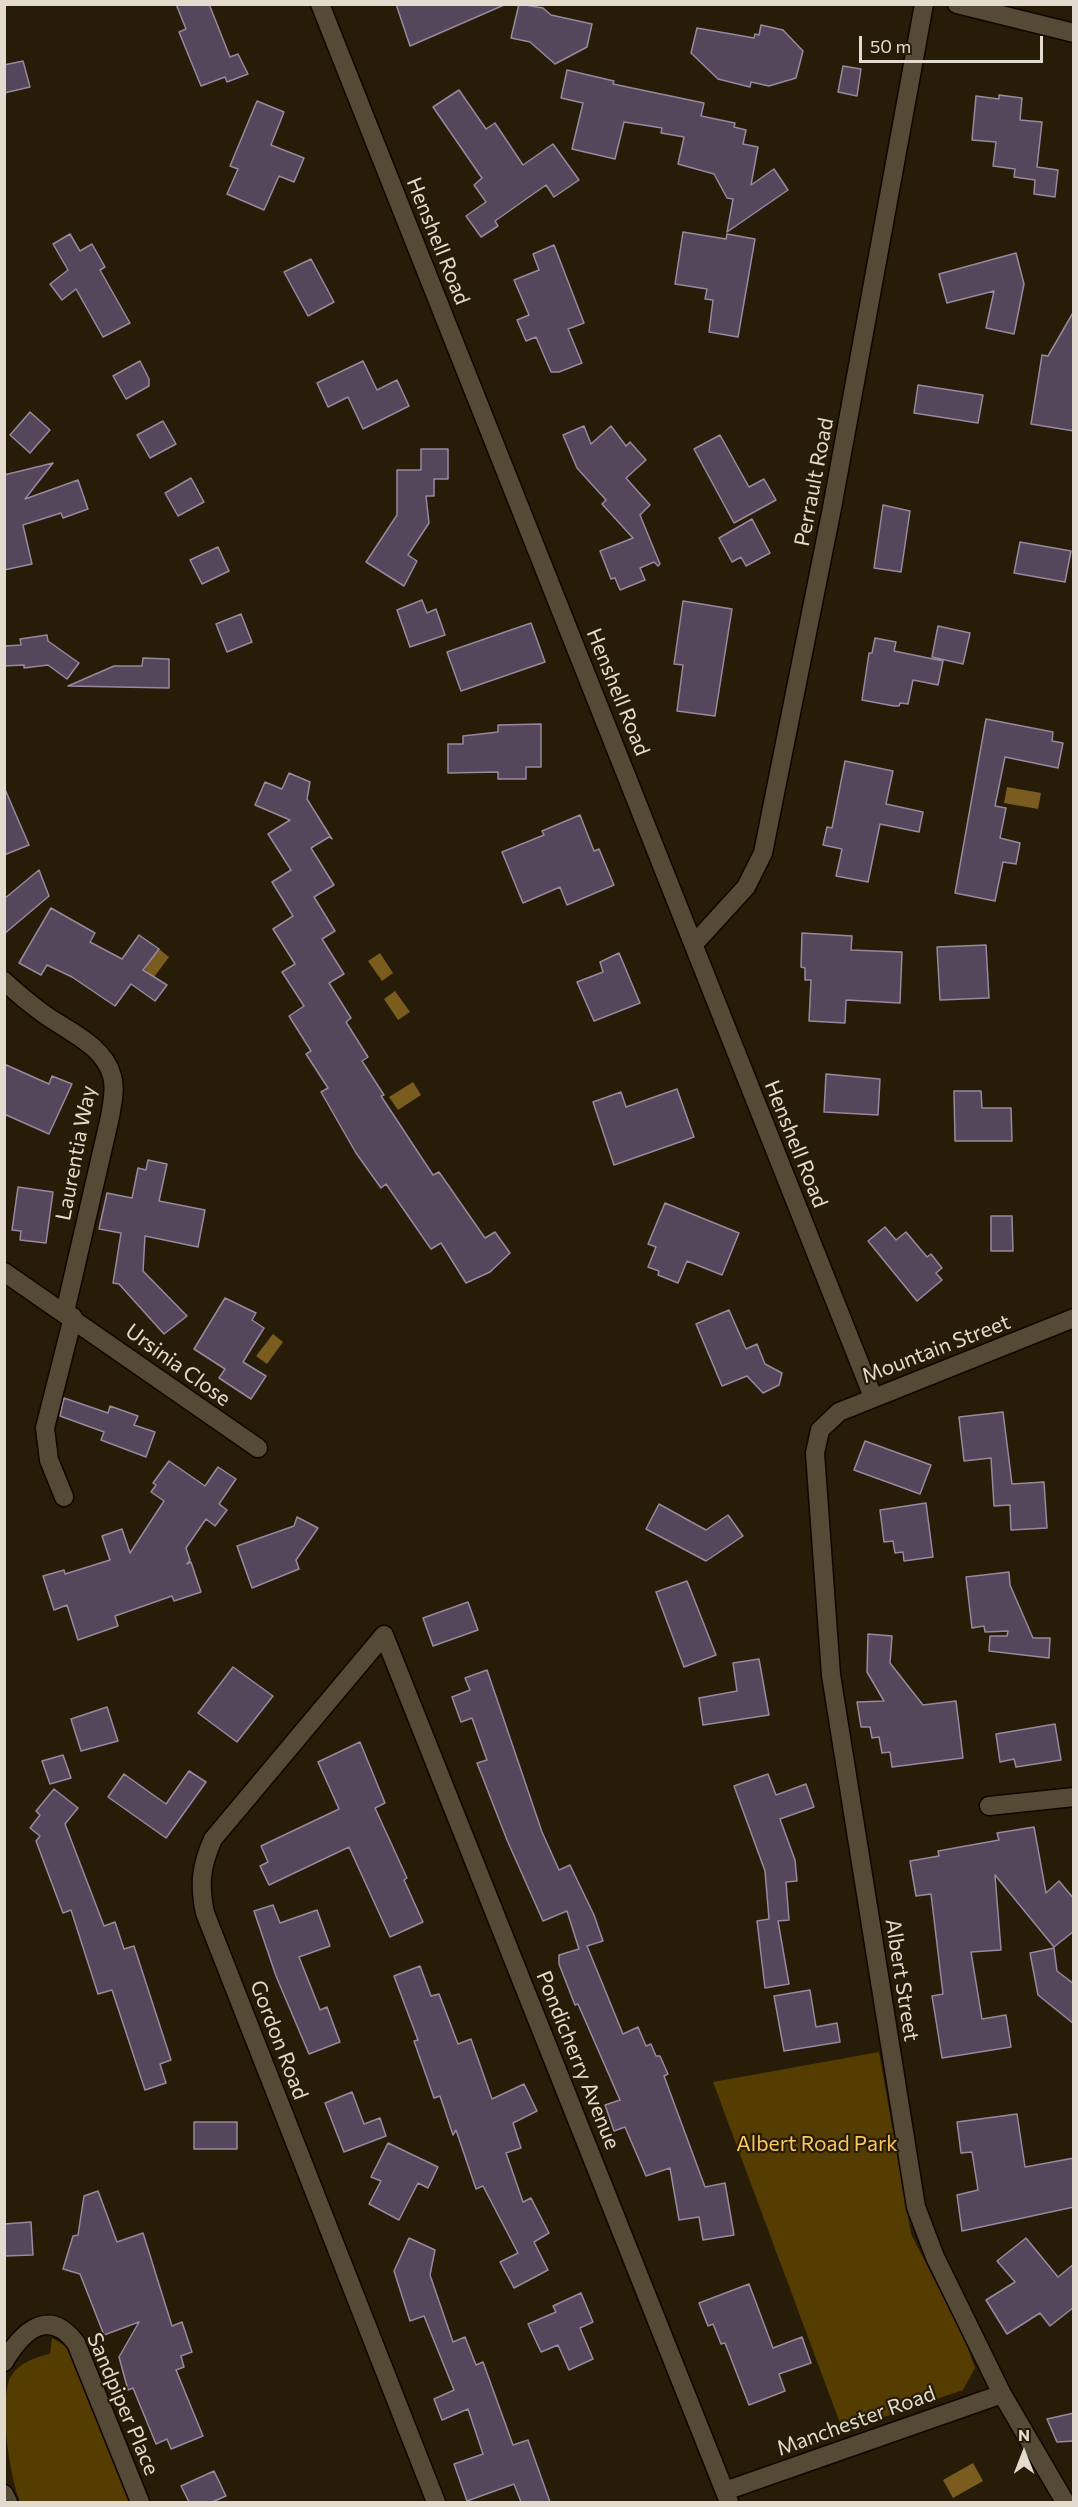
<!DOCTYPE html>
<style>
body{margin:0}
#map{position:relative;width:1078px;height:2507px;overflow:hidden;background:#261c08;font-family:Commissioner,sans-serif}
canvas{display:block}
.frame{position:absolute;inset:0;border:6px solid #e2dbce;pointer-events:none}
.north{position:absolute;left:994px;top:2423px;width:60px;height:60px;-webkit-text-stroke:4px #261c08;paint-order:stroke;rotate:0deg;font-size:16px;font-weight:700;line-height:24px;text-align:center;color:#e2dbce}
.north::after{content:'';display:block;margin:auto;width:21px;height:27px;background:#e2dbce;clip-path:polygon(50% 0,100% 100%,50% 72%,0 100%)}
.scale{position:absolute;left:859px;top:36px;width:184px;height:27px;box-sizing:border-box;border:3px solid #e2dbce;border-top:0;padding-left:8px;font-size:18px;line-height:21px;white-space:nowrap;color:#e2dbce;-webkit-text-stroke:4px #261c08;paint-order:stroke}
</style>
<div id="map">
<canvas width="1078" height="2507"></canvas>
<div class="frame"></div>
<div class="north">N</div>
<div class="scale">50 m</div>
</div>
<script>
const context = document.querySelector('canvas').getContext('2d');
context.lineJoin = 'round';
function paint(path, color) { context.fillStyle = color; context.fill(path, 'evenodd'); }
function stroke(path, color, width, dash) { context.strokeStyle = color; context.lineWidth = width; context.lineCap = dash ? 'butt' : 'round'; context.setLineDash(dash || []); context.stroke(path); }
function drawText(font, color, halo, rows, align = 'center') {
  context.font = font + ' Commissioner,sans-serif'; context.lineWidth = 4.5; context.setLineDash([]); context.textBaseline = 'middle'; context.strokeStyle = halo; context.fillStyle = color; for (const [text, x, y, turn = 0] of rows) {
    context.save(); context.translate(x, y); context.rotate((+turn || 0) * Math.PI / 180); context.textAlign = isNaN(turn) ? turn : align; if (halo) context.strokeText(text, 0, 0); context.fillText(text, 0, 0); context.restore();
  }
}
const green = new Path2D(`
 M879 2052 911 2234 965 2340 975 2368 963 2390 843 2431 713 2082Z
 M52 2338 69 2348 132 2502H20C9 2474 0 2409 9 2380 16 2364 35 2357 50 2354Z`);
const water = new Path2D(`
 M1007 787 1041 793 1038 809 1004 803Z
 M159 949 169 957 154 977 144 969Z
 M380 953 393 973 382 981 368 961Z
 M395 991 410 1012 398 1020 384 999Z
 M413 1082 421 1095 398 1110 389 1097Z
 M273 1334 283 1342 267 1364 256 1356Z
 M973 2463 983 2481 953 2498 943 2480Z`);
const building = new Path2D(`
 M176 4H209L230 57 238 54 248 74 227 82 225 77 201 86 179 32 186 29Z
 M396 4H504V5L410 46Z
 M519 4 543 8 551 15 592 24 587 47 555 64 530 42 511 38Z
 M761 25 783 30 803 51 796 78 769 86 751 82 750 87 718 79 691 53 697 28 754 38 755 34 759 35Z
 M23 61 30 87 4 93V65Z
 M843 66 861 69 857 96 838 92Z
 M567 70 614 81 613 84 704 103 701 116 735 123 734 127 746 130 743 144 758 147 751 185 774 169 788 190 727 232 733 199 727 198 714 174 678 164 684 137 661 133 662 128 624 122 615 159 572 149 583 103 561 98Z
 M459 90 486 129 495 123 523 165 553 144 579 180 554 197 546 185 495 221 498 226 481 237 466 216 486 202 474 185 482 178 433 107Z
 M999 95 1022 98 1020 120 1042 122 1037 167 1058 170 1055 197 1034 194 1035 180 1014 177 1015 169 993 166 996 142 972 140 976 96 999 99Z
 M257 101 284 112 271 145 304 158 294 182 279 176 264 210 227 194 238 169 230 166Z
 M683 232 726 239 727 234 755 239 738 337 709 332 713 300 705 299 707 289 675 284Z
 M70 234 80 251 92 244 105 267 100 270 130 323 103 337 76 289 62 300 50 284 68 270 53 244Z
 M554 245 584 323 568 329 582 363 559 372H551L536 337 526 341 517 320 529 315 514 280 539 270 533 254Z
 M1016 253 1024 284 1014 334 986 328 994 291 947 303 939 274Z
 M311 259 334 302 308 316 284 272Z
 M1074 311V431L1031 424 1042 355 1048 356Z
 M140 361 149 379V386L126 399 113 376Z
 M363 361 377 390 397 380 409 406 363 429 348 397 328 407 317 383Z
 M918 385 983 395 978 423 914 413Z
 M30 412 50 430 30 453 10 435Z
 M163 421 176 444 150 458 137 435Z
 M584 426 591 444 611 426 626 446 630 442 646 460 626 478 650 505 640 515 660 564 658 566 654 562 640 568 645 580 620 590 615 578 611 579 600 551 633 538 602 504 606 500 577 468 563 435Z
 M720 435 749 487 764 479 776 500 734 523 694 449Z
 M421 449H448V479H434V496H426L429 523 408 555 417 561 404 586 366 562 397 515V470H421Z
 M53 463 25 499 78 480 88 509 63 518 61 513 23 525 32 564 4 570V475Z
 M191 478 204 502 178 516 165 493Z
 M883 505 910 511 901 572 874 568Z
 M752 519 770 553 746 566 741 557 732 562 719 538Z
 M1020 542 1071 551 1065 582 1014 573Z
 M218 547 229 571 202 584 190 560Z
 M422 600 427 613 436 609 445 635 410 647 397 610Z
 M683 601 732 609 715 716 677 711 683 665 674 664Z
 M241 614 252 642 227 652 216 624Z
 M531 623 545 662 461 691 447 652Z
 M938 626 970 633 963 664 932 657Z
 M47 635 48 641 79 663 67 679 48 665 24 668V665L4 666V646L21 645 20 639Z
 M875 638 896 642 894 651 943 661 938 685 913 680 908 704 900 703 899 706H894L862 700 869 653H872Z
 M143 658 169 659V688L68 686 114 666H142Z
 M986 719 1053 732 1052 741 1063 743 1058 768 1005 757 995 806 1006 808 1000 838 1020 843 1016 864 1003 862 995 901 955 893Z
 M541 724V767H526V779H498V772L448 773V744H463V736L498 732V725Z
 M845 761 893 771 886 804 923 812 919 832 880 824 868 882 836 876 842 849 823 845 827 827 832 828Z
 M289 773 310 782 307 799 332 839 329 837 311 848 334 885 314 897 335 931 322 939 344 974 329 983 351 1018 346 1022 368 1057 362 1061 384 1095 381 1096 433 1175 439 1172 485 1238 495 1232 510 1253 490 1272 466 1283 441 1243 431 1249 386 1184 381 1188 356 1153 321 1092 328 1088 306 1054 311 1051 289 1016 304 1006 282 972 295 964 273 929 293 916 272 882 291 870 268 834 290 820 255 805 265 782 282 789Z
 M4 787 29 845 4 855Z
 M580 815 594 851 599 849 614 885 567 905 560 887 523 903 502 852 544 835 542 831Z
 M39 870 49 896 4 934V899Z
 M51 908 95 933 90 942 122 959 139 935 159 949 143 970 167 985 155 1001 131 984 115 1006 72 977 47 965 41 975 19 963Z
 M802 933 852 936 851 950 902 952 900 1003 846 1000 845 1023 809 1021 811 980H805V968L801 967Z
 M986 945 989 998 940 1000 937 947Z
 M619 953 640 1003 594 1021 577 982 603 972 600 962Z
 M4 1064 49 1084 52 1076 72 1084 49 1134 4 1114Z
 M826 1074 880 1079 878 1115 824 1112Z
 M677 1089 694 1137 614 1165 593 1102 621 1092 626 1107Z
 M954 1091H981L982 1108H1011L1012 1141H955Z
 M148 1160 167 1164 159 1201 205 1210 198 1247 145 1236 143 1271 187 1316 164 1334 119 1284 113 1283 121 1233 99 1229 107 1193 132 1198 138 1168 146 1170Z
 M18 1187 53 1192 46 1243 20 1240 21 1231 12 1230Z
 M665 1203 739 1233 722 1275 687 1261 678 1283 658 1275 659 1271 648 1267 656 1247 648 1244Z
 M991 1216H1012L1013 1251H991Z
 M885 1227 896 1240 906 1232 927 1257 931 1254 942 1268 936 1273 942 1280 917 1301 868 1241Z
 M225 1298 256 1313 252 1320 264 1328 243 1362 266 1376 251 1399 219 1378 225 1369 194 1349Z
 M729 1310 746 1349 757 1344 765 1364 782 1373 779 1385 763 1393 747 1376 722 1386 696 1324Z
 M64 1398 108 1413 110 1406 138 1416 134 1425 155 1432 146 1457 101 1440 104 1432 60 1416Z
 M1003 1412 1012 1484 1044 1482 1047 1528 1011 1530 1010 1505 994 1506 991 1458 964 1461 959 1417Z
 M865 1441 931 1465 920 1494 854 1470Z
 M169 1461 205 1486 218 1467 236 1479 219 1504 227 1510 215 1526 206 1519 186 1548 190 1560 187 1564 191 1562 201 1592 174 1601 172 1596 115 1616 118 1626 78 1640 67 1605 54 1610 43 1576 64 1570 65 1574 110 1560 102 1536 122 1529 130 1553 164 1501 151 1492 156 1485 153 1483Z
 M926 1503 933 1557 904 1561 903 1552 895 1553 893 1541 884 1542 880 1510Z
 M659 1504 706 1530 728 1515 743 1536 706 1561 646 1529Z
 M297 1517 318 1528 296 1560 299 1569 252 1588 237 1546 294 1526Z
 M1009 1572 1010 1585 1033 1638H1050L1049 1658 989 1651 990 1636H1007L1008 1631 985 1632 984 1626 972 1628 966 1577Z
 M687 1581 716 1655 684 1667 656 1592Z
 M468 1602 478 1630 433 1646 423 1618Z
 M868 1634 892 1636 890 1663 923 1705 956 1701 963 1758 892 1767 890 1752 882 1753 879 1737 872 1738 870 1727H861L857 1702 884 1701 867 1672Z
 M759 1659 769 1715 703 1725 699 1698 737 1691 733 1663Z
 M233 1667 273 1696 237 1742 198 1713Z
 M487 1670 542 1832 559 1870 570 1865 594 1915 603 1941 587 1946 623 2034 638 2027 646 2046 651 2044 656 2056H660L668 2074 664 2076 705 2187 725 2183 734 2235 703 2240 699 2217 679 2220 670 2168 646 2176 625 2127 614 2131 605 2105 620 2100 578 2004 575 2005 559 1964V1955L579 1949 567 1911 543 1921 507 1840 477 1763 487 1760 472 1718 461 1722 452 1697 470 1690 465 1678Z
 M107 1707 118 1741 81 1751 71 1719Z
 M1055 1724 1061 1760 1016 1767 1014 1759 1000 1762 996 1734Z
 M360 1742 385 1803 375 1808 407 1878 404 1880 423 1922 390 1937 349 1847 269 1885 260 1866 268 1862 261 1846 339 1809 318 1762Z
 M63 1755 71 1778 50 1784 42 1761Z
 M189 1771 206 1782 166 1838 108 1797 124 1774 166 1804Z
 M768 1774 776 1795 806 1784 814 1807 780 1819 795 1860 797 1881 786 1882 789 1920 778 1921 789 1984 765 1988 757 1921 769 1919 765 1871 734 1786Z
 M54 1789 78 1808 65 1824 104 1926 115 1922 124 1949 134 1946 171 2060 160 2064 166 2083 145 2090 112 1990 98 1994 71 1910 63 1913 36 1841 40 1836 30 1828 40 1815 36 1811Z
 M1034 1827 1046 1893 1059 1881 1074 1899V1931L1054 1947 995 1875 1001 1950 971 1952 982 2019 1006 2015 1011 2047 942 2058 932 1996 943 1994 931 1894 916 1896 910 1861 939 1856 938 1851 999 1840 997 1833Z
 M273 1905 280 1923 317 1910 330 1946 299 1957 320 2010 327 2007 340 2042 309 2054 276 1976 254 1911Z
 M1054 1948 1057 1971 1074 1984V2024L1038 1995 1030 1953Z
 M420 1966 431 1996 439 1994 458 2044 471 2039 492 2099 524 2084 537 2111 513 2123 521 2148 506 2153 523 2202 531 2198 549 2233 534 2242 548 2270 514 2288 500 2262 518 2253 483 2186 476 2189 456 2130 453 2135 440 2096 434 2098 414 2041 418 2040 394 1976Z
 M810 1990 816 2027 837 2023 840 2042 784 2051 774 1996Z
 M352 2092 364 2124 380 2118 386 2136 344 2152 325 2103Z
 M1017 2114 1025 2167 1074 2158V2207L962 2231 957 2195 978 2190 972 2152 961 2153 957 2122Z
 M194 2122H237V2149H194Z
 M388 2143 438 2167 428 2188 418 2183 399 2220 369 2204 381 2181 371 2177Z
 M98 2191 117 2242 143 2233 172 2326 182 2322 192 2352 181 2356 184 2367 176 2370 203 2436 171 2449 167 2439 156 2444 133 2388 128 2390 119 2357 139 2322 104 2335 80 2274 63 2269 73 2236 78 2235 84 2196Z
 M31 2222 33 2255 4 2256V2224Z
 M409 2238 435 2250 430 2275 453 2342 465 2337 476 2365 483 2362 513 2445 528 2440 550 2502H521L514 2484 467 2501 454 2464 483 2454 468 2409 442 2420 434 2399 454 2390 424 2316 410 2321 394 2271Z
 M1026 2238 1058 2277 1074 2264V2307L1050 2326 1040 2313 1007 2334 986 2300 1015 2282 997 2261Z
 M749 2284 773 2348 802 2337 811 2363 779 2374 785 2391 749 2405 725 2343 721 2344 713 2324 708 2326 699 2303Z
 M581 2293 593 2322 580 2328 593 2359 569 2370 558 2345 541 2352 528 2324 556 2312 553 2306Z
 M1074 2413V2441L1057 2442 1047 2419Z
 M214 2471 226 2496 212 2502H189L181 2486Z`);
const minor = new Path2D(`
 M320 4 873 1397
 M957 4 1074 33
 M694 944 746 887 763 853 832 508 924 4
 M4 981C17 993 30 1004 44 1014 67 1031 104 1045 112 1076 116 1089 112 1104 110 1117L65 1312
 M4 1272 258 1448
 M64 1497 49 1460 45 1428 73 1317
 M989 1806 1074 1797
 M4 2362C22 2332 48 2306 76 2343L140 2502
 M725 2491 1002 2394
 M4 2494 8 2502
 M436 2502 205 1913C199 1884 201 1866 213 1839L384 1635 729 2502
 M1065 2502 1002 2394 935 2257 916 2207 831 1675 815 1453 820 1430 839 1412 1074 1318`);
const streetNames = [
 ["Henshell Road",438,241,68],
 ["Perrault Road",814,482,-79],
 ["Henshell Road",618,692,68],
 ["Henshell Road",796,1144,68],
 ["Laurentia Way",76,1153,-79],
 ["Mountain Street",936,1349,-21],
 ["Ursinia Close",178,1365,36],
 ["Albert Street",902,1980,81],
 ["Gordon Road",279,2040,69],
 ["Pondicherry Avenue",578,2060,68],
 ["Sandpiper Place",123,2404,67],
 ["Manchester Road",856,2421,-20]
];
const parkNames = [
 ["Albert Road Park",817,2144]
];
paint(green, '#553d02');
paint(water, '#7a5c1e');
paint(building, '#55475b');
stroke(building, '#98889e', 1.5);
stroke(minor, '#0f0600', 21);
stroke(minor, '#554a35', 18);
drawText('21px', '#e2dbce', '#261c08', streetNames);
drawText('21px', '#fec85b', '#261c08', parkNames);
</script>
